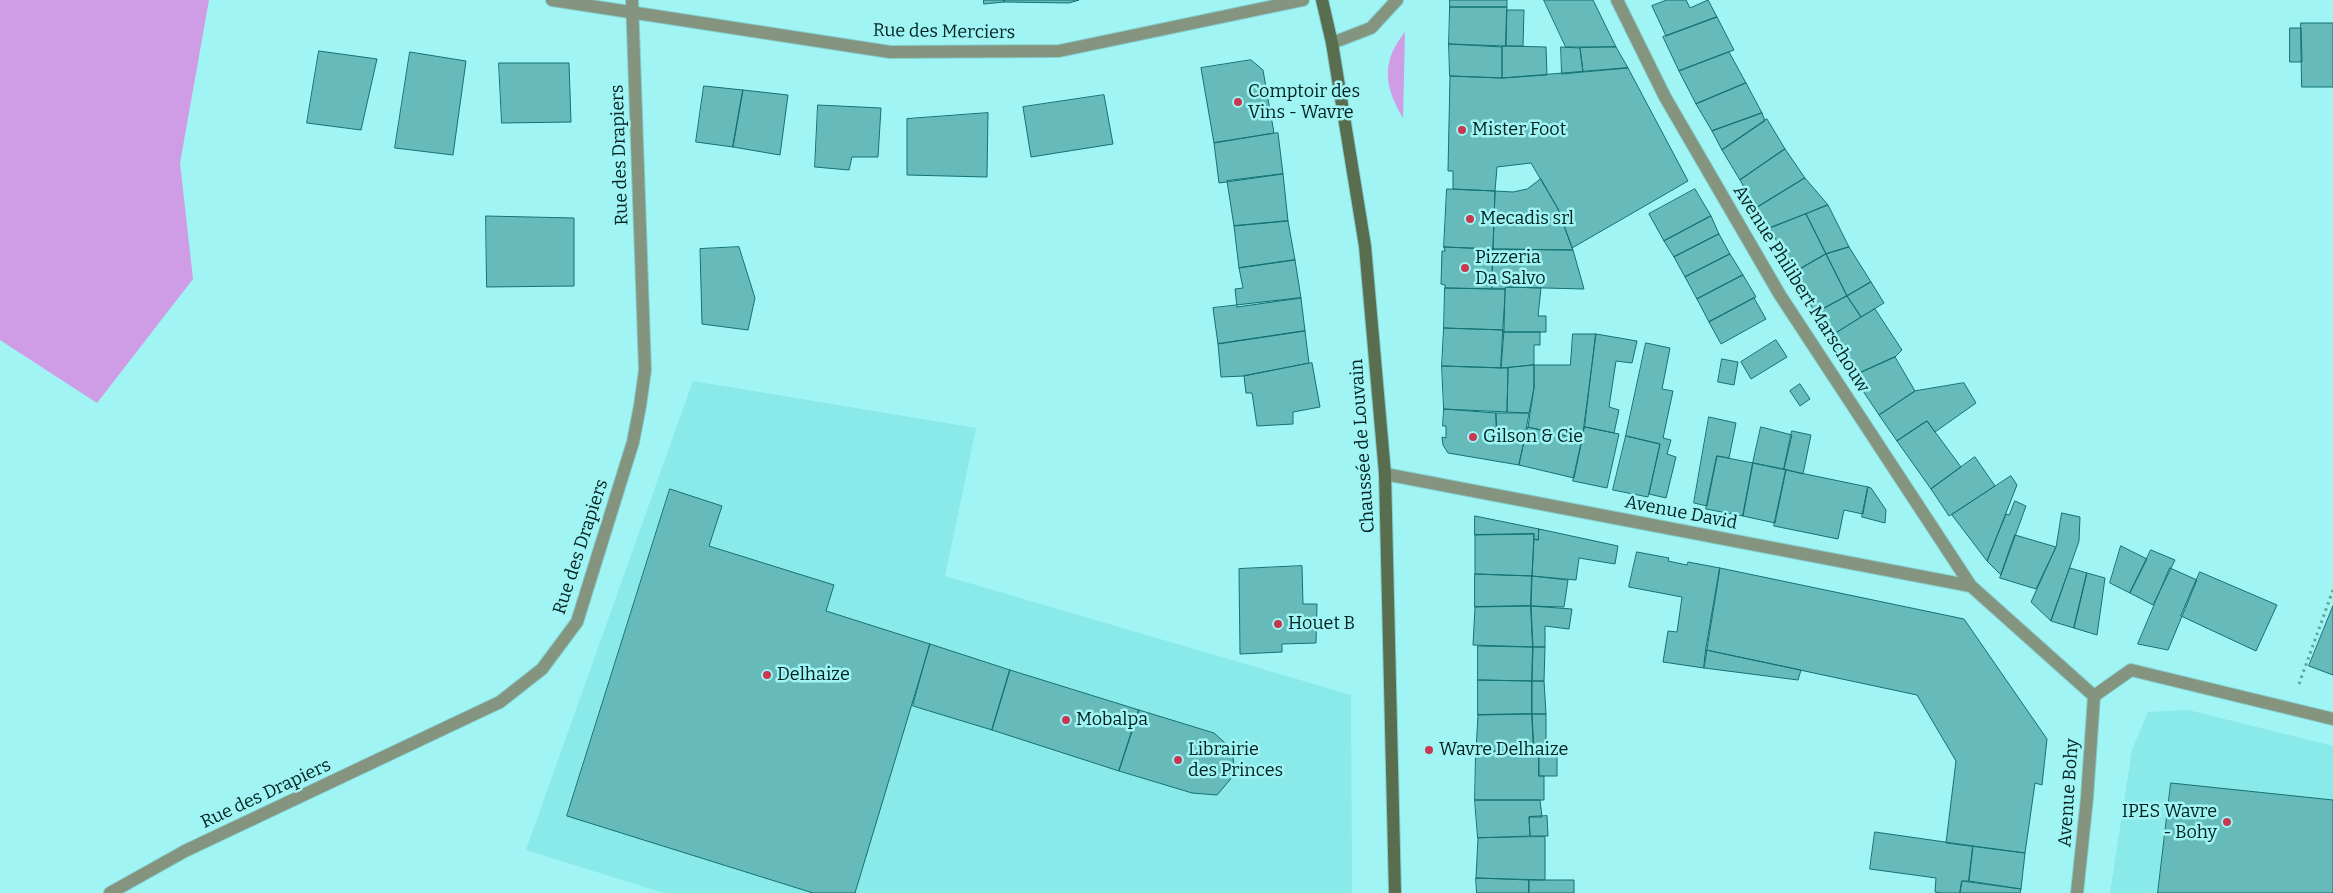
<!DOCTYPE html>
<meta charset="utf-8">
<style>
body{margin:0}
canvas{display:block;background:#a0f4f3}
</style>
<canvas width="2333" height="893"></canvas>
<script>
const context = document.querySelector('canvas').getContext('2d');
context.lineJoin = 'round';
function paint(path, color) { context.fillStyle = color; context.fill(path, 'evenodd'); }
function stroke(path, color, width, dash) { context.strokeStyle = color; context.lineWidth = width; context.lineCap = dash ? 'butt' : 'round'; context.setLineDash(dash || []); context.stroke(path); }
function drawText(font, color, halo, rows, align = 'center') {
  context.font = font + ' Bitter,serif'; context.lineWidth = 5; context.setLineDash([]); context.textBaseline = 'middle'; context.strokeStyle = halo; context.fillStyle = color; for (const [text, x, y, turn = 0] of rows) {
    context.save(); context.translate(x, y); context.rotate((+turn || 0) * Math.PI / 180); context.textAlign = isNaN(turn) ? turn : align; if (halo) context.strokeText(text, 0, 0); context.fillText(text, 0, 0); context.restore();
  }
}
const built = new Path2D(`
 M693 381 976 428 945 576 1351 695 1352 893H664L526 850Z
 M2188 710 2333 746V893H2110L2132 750 2148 712Z`);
const green = new Path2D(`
 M0 0H209L180 163 193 279 97 403 0 340Z
 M1405 32 1403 118C1384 86 1381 62 1405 32Z`);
const building = new Path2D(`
 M984 0H1004V2L984 4Z
 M1004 0H1079L1069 3 1004 2Z
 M1450 0H1507V7H1450Z
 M1544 0H1593L1616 47H1566Z
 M1667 0H1686L1690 8 1708 0 1717 17 1666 36 1652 6Z
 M1450 7H1507L1506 46 1449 44Z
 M1507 10H1524L1523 46H1506Z
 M1717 17 1734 50 1679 71 1663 37Z
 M2301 23H2333V87H2302Z
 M2290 28H2301L2302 62H2290Z
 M1449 44 1502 47V78L1450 76Z
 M1506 46 1546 47 1547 75 1502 78V47Z
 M1561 47 1580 48 1583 72 1562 74Z
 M1616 47 1628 68 1583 72 1580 48Z
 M319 51 377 59 361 130 307 123Z
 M410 52 466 61 453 155 395 148Z
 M1729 52 1746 83 1696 104 1679 71Z
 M1251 60 1263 70 1274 133 1214 143 1201 68Z
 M499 63H569L571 122 502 123Z
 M1628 68 1688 181 1572 248 1558 209 1531 163 1497 167 1495 191 1453 189V171H1448L1450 76 1502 78Z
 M1746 83 1762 113 1712 131 1696 104Z
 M704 86 743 90 733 147 696 142Z
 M743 90 788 95 780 155 733 147Z
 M1104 95 1113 144 1031 157 1023 107Z
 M818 105 881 108 878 157H852L849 170 815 167Z
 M988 113 987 177 907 175V119Z
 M1762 113 1765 121 1722 150 1712 131Z
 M1767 119 1785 149 1740 180 1722 150Z
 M1278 133 1283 174 1219 183 1214 143Z
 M1785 149 1805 178 1756 208 1740 180Z
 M1283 174 1288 221 1234 226 1227 181Z
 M1805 178 1828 205 1770 228 1756 208Z
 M1541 179 1558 209 1573 250 1493 249 1495 191 1513 192 1527 189Z
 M1447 189 1495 191 1493 249 1444 247Z
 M1695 189 1711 216 1664 241 1649 214Z
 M1828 205 1849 247 1826 254 1806 214Z
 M1806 214 1826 254 1793 273 1770 228Z
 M486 216 574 218V286L487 287Z
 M1711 216 1719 234 1674 257 1664 241Z
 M1288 221 1295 260 1239 268 1234 226Z
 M1719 234 1730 254 1685 277 1674 257Z
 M739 247 755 298 748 330 702 324 700 249Z
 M1444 247 1493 249 1492 289 1445 288V285L1441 284 1442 251H1445Z
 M1849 247 1871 282 1847 296 1826 254Z
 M1493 249 1573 250 1584 289 1506 287 1505 289H1492Z
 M1730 254 1743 275 1697 299 1685 277Z
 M1826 254 1847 296 1815 313 1793 273Z
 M1295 260 1301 298 1237 307 1235 289 1243 288 1239 268Z
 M1743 275 1756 297 1709 322 1697 299Z
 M1871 282 1884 303 1861 317 1847 296Z
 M1506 287 1541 288 1538 316H1546V332H1503Z
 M1445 288 1505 289 1504 330 1444 328Z
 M1847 296 1861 317 1831 336 1817 312Z
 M1301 298 1305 331 1218 344 1213 308Z
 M1754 298 1766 319 1721 344 1709 322Z
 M1875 309 1902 350 1895 357 1853 376 1828 338Z
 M1444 328 1504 330 1501 368 1442 366Z
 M1305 331 1309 363 1244 376 1221 377 1218 344Z
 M1503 332H1540V345H1534V365L1501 368Z
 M1573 334H1596L1582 440 1528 427 1534 388V365H1570Z
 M1596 334 1637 341 1632 363 1616 361 1609 407 1619 410 1614 433 1585 427Z
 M1776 340 1787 357 1751 379 1741 362Z
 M1646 343 1670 348 1662 389 1673 391 1663 438 1671 440 1667 454 1676 457 1666 498 1649 494 1660 444 1626 436Z
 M1895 357 1915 391 1879 415 1853 376Z
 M1722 359 1738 362 1734 385 1718 382Z
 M1312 363 1320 407 1293 412V424L1257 426 1252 393H1246L1244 376Z
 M1534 365V388L1529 413 1507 412 1508 368Z
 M1442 366 1508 368 1507 412 1444 409Z
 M1964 383 1976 403 1935 432 1927 421 1897 441 1879 415 1915 391Z
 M1800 384 1810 399 1800 406 1790 391Z
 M1444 409 1496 413 1497 436 1524 441 1519 465 1448 453 1443 445 1442 437 1446 438V426H1443Z
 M1496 413H1529L1524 441 1497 436Z
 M1709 417 1736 423 1729 458 1717 456 1707 506 1694 503Z
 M1927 421 1961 467 1931 489 1897 441Z
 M1528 427 1582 440 1574 478 1519 465Z
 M1585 427 1619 434 1607 488 1573 481Z
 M1761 427 1792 435 1784 469 1753 463Z
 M1792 431 1811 435 1803 474 1784 469Z
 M1626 436 1660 444 1648 497 1613 490Z
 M1717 456 1753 463 1743 516 1706 509Z
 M1975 457 1995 486 1949 516 1931 489Z
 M1753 463 1786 470 1775 523 1743 516Z
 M1786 470 1868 487 1863 514 1844 510 1838 539 1774 526Z
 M2011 476 2017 485 1987 561 1952 515Z
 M1868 487 1871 488 1886 510 1885 523 1862 517Z
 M670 489 722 506 709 546 834 585 826 611 930 644 855 893H813L567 816Z
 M2015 501 2026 506 2001 575 1987 561 2006 514 2009 515Z
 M2062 513 2080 517 2079 541 2051 621 2031 602 2056 547Z
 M1475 516 1539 529 1538 540 1534 539V534L1475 535Z
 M1539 529 1618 546 1615 564 1579 558 1576 580 1532 576 1534 539 1538 540Z
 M1534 534 1532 576 1475 574V535Z
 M2015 535 2056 547 2036 589 2000 578Z
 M2121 546 2147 559 2130 593 2110 583Z
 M2151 550 2175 560 2153 605 2130 593Z
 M1637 552 1669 558 1668 561 1687 565 1688 562 1720 568 1704 668 1663 662 1668 631 1677 632 1682 597 1629 587Z
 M1302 566 1303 604H1317L1316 643 1282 644V652L1240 654 1239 569Z
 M1720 568 1964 619 2047 739 2042 785 2035 783 2025 853 1946 843 1956 761 1917 695 1706 650Z
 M2070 568 2087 573 2074 628 2051 621Z
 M2170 568 2197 580 2168 650 2138 644Z
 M2200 572 2277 605 2256 651 2181 616Z
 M2087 573 2105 578 2097 635 2074 628Z
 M1475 574 1532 576 1531 606 1475 607Z
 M1532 576 1568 580 1564 607 1531 606Z
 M1531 606 1533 647 1473 645 1475 607Z
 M1531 606 1572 609 1569 629 1545 626V647H1533Z
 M2333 606V675L2309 666Z
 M930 644 1010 670 992 730 913 706Z
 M1478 646 1533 647 1532 681 1478 680Z
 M1533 647H1545L1544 681H1532Z
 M1706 650 1801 670 1798 680 1704 668Z
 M1010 670 1139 710 1119 771 992 730Z
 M1478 680 1532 681V714L1478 715Z
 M1532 681H1544L1546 714H1532Z
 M1139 710 1214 733 1232 749 1235 774 1217 795 1192 793 1119 771Z
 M1532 714 1534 751H1476L1478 715Z
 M1532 714H1546V751H1534Z
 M1476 751H1539V776H1544V800H1475Z
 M1539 751H1557V776H1539Z
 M2171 783 2333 800V893H2158Z
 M1475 800H1540L1542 817H1529L1530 836 1478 838Z
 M1547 816 1548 836H1530L1529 817Z
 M1875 832 1973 846 1969 881H1962L1960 893H1942L1935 892 1936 878 1870 869Z
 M1545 837V880L1476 878 1478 838Z
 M1973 846 2025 853 2021 889 1969 881Z
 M1476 878 1529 880V893H1477Z
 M1529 880H1574V893H1529Z
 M1962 881 2021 889 2020 893H1960Z`);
const path = new Path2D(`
 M2299 684 2333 590`);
const street = new Path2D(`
 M552 0 890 52 1059 51 1303 0
 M1617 0 1665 97 1780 295 1971 586 2094 696
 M1332 43 1371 28 1397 0
 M1385 474 1971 586
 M2094 696 2131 670 2333 719
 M110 893 185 851 500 702 542 669 577 622 633 442 640 406 645 370 632 0
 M2077 893 2087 798 2094 696`);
const secondary = new Path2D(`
 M1322 0 1332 43 1365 246 1385 474 1395 893`);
const markers = [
 [1238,102,5,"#c83851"],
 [1462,130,5,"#c83851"],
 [1470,219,5,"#c83851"],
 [1465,268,5,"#c83851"],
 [1473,437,5,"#c83851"],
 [1278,624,5,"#c83851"],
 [767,675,5,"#c83851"],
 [1066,720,5,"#c83851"],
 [1429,750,5,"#c83851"],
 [1178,760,5,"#c83851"],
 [2227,822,5,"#c83851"]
];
const streetNames = [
 ["Rue des Merciers",944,32,1],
 ["Rue des Drapiers",620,155,-92],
 ["Avenue Philibert Marschouw",1801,289,58],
 ["Chaussée de Louvain",1363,446,-94],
 ["Avenue David",1681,513,11],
 ["Rue des Drapiers",581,547,-72],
 ["Avenue Bohy",2069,793,-86],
 ["Rue des Drapiers",266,794,-25]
];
const poiNames = [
 ["Comptoir des",1248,92],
 ["Vins - Wavre",1248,113],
 ["Mister Foot",1472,130],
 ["Mecadis srl",1480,219],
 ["Pizzeria",1475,258],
 ["Da Salvo",1475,279],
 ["Gilson & Cie",1483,437],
 ["Houet B",1288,624],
 ["Delhaize",777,675],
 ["Mobalpa",1076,720],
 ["Librairie",1188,750],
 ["des Princes",1188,771],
 ["Wavre Delhaize",1439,750],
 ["IPES Wavre",2217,812,"right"],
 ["- Bohy",2217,833,"right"]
];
paint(built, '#8ae9e9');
paint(green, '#cf9de5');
paint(building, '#67baba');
stroke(building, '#137272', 1);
stroke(street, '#83cecd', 14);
stroke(secondary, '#83cecd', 14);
stroke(path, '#62a3a2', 3, [2.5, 4]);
stroke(street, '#85947e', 12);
stroke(secondary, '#596e4e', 12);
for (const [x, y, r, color] of markers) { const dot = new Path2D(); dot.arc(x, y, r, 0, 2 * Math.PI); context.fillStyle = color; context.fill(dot); stroke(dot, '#a0f4f3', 2); }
drawText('18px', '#022', '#a0f4f3', streetNames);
drawText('18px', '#022', '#a0f4f3', poiNames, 'left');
</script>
